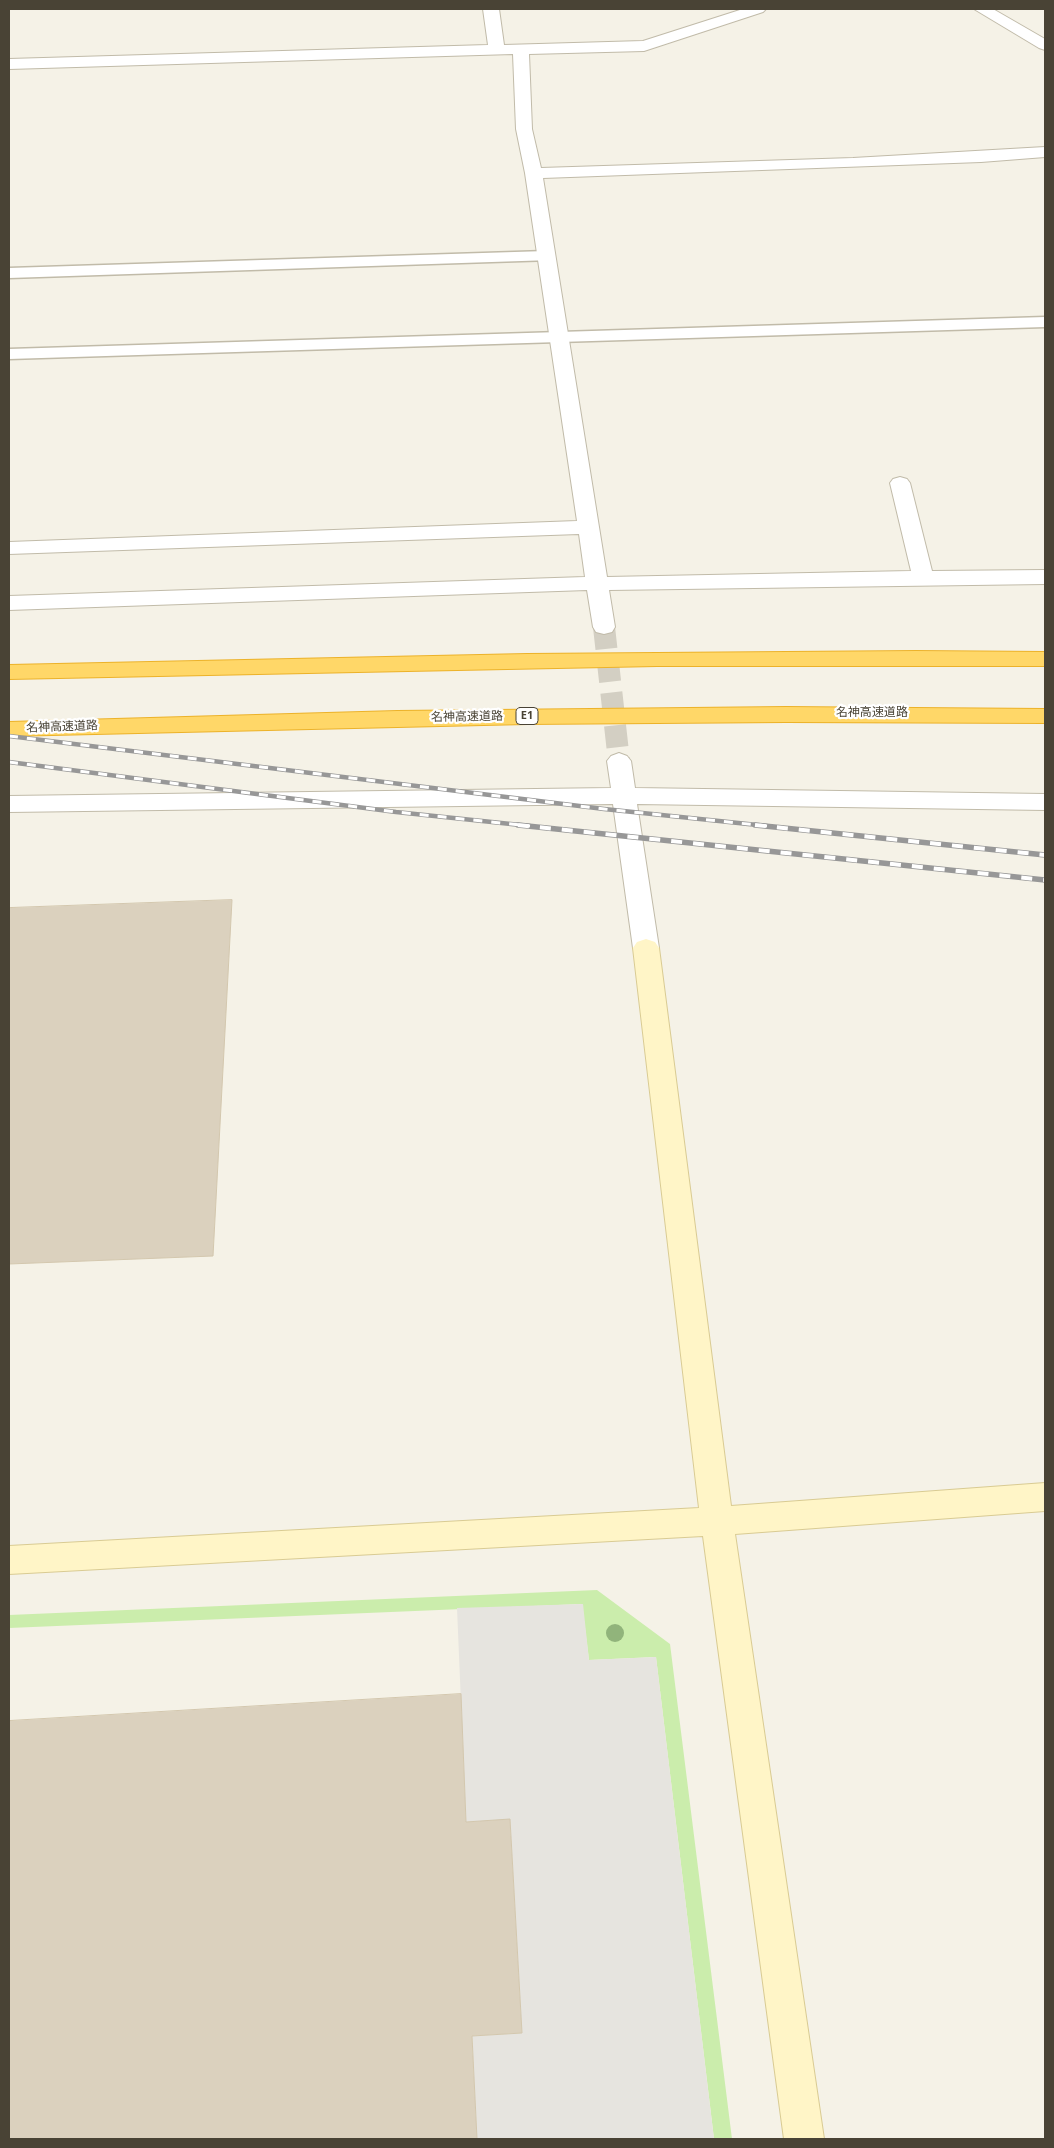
<!DOCTYPE html>
<meta charset="utf-8">
<style>
body{margin:0}
#map{position:relative;width:1054px;height:2148px;overflow:hidden;background:#f5f2e7;font-family:"Open Sans",sans-serif}
canvas{display:block}
.frame{position:absolute;inset:0;border:10px solid #494335;pointer-events:none}
</style>
<div id="map">
<canvas width="1054" height="2148"></canvas>
<div class="frame"></div>
</div>
<script>
const context = document.querySelector('canvas').getContext('2d');
context.lineJoin = 'round';
function paint(path, color) { context.fillStyle = color; context.fill(path, 'evenodd'); }
function stroke(path, color, width, dash) { context.strokeStyle = color; context.lineWidth = width; context.lineCap = dash ? 'butt' : 'round'; context.setLineDash(dash || []); context.stroke(path); }
function drawText(font, color, halo, rows, align = 'center') {
  context.font = font + ' "Open Sans","Noto Sans JP",sans-serif'; context.lineWidth = 4.5; context.setLineDash([]); context.textBaseline = 'middle'; context.strokeStyle = halo; context.fillStyle = color; for (const [text, x, y, turn = 0] of rows) {
    context.save(); context.translate(x, y); context.rotate((+turn || 0) * Math.PI / 180); context.textAlign = isNaN(turn) ? turn : align; if (halo) context.strokeText(text, 0, 0); context.fillText(text, 0, 0); context.restore();
  }
}
const green = new Path2D(`
 M597 1590 670 1644 732 2139H714L656 1657 589 1660 582 1604 9 1628V1615Z`);
const parking = new Path2D(`
 M583 1604 589 1660 656 1657 714 2139H477L472 2036 522 2033 510 1820 466 1822 457 1608Z`);
const building = new Path2D(`
 M232 900 213 1256 9 1264V908Z
 M461 1694 466 1822 510 1819 522 2033 472 2036 477 2139H9V1721Z`);
const streetTunnel = new Path2D(`
 M604 627 619 761`);
const lane = new Path2D(`
 M546 251 552 252 554 256 552 260 9 278V268Z
 M1045 317V327L9 359V349Z`);
const street = new Path2D(`
 M483 9H499L504 45 643 41 743 9H766L763 12 644 51 529 54 532 129 541 168 853 158 1045 147V157L981 162 543 178 607 577 911 571 890 483 893 479 900 477 907 479 910 483 932 571 1045 570V584L609 590 615 627 612 632 604 634 596 632 593 627 587 590 9 610V596L585 577 579 534 9 554V542L577 521 525 173 516 129 513 54 9 69V59L488 45Z
 M974 9H993L1045 39V50L1039 48Z
 M619 753 627 756 631 761 635 788 1045 794V810L637 804 659 948 655 954 646 957 637 954 633 948 613 804 9 812V796L611 788 607 761 611 756Z`);
const secondary = new Path2D(`
 M646 939 655 942 659 948 731 1506 1045 1483V1511L735 1534 824 2139H784L703 1536 9 1574V1546L699 1508 633 948 637 942Z`);
const highway = new Path2D(`
 M916 651 1045 652V666H657L9 679V665L527 654Z
 M786 707 1045 709V723L786 722 527 724 9 736V722L397 711Z`);
const railFar1 = new Path2D(`
 M9 736 604 809 767 826
 M9 762 396 812 530 826`);
const rail = new Path2D(`
 M518 825 1045 880
 M755 825 1045 855`);
const trees = [
 [615,1633]
];
const shields = [
 [527,716,22]
];
const shieldNames = [
 ["E1",527,716]
];
const streetNames = [
 ["名神高速道路",872,713],
 ["名神高速道路",467,717,-1],
 ["名神高速道路",62,727,-2]
];
paint(green, '#cbedac');
paint(parking, '#e6e4df');
paint(building, '#dbd1be');
stroke(building, '#d3c7ae', 1);
stroke(streetTunnel, '#d3cfc3', 22, [22, 11]);
stroke(lane, '#c1bba9', 3);
stroke(street, '#c1bba9', 2);
stroke(secondary, '#d9cb93', 2);
stroke(highway, '#ecb22a', 2);
paint(lane, '#fff');
paint(street, '#fff');
paint(secondary, '#fff5c7');
paint(highway, '#ffd768');
stroke(railFar1, '#979797', 4.5);
stroke(rail, '#979797', 5.5);
stroke(railFar1, '#fff', 3, [9]);
stroke(rail, '#fff', 4, [11]);
context.fillStyle = '#91b47b';
for (const [x, y] of trees) { context.beginPath(); context.arc(x, y, 9, 0, 2 * Math.PI); context.fill(); }
for (const [x, y, w] of shields) { const box = new Path2D(); box.roundRect(x - w / 2, y - 8.5, w, 17, 4); context.fillStyle = '#fff'; context.fill(box); stroke(box, '#494335', 1); }
drawText('bold 11px', '#494335', null, shieldNames);
drawText('12px', '#494335', '#fff', streetNames);
</script>
